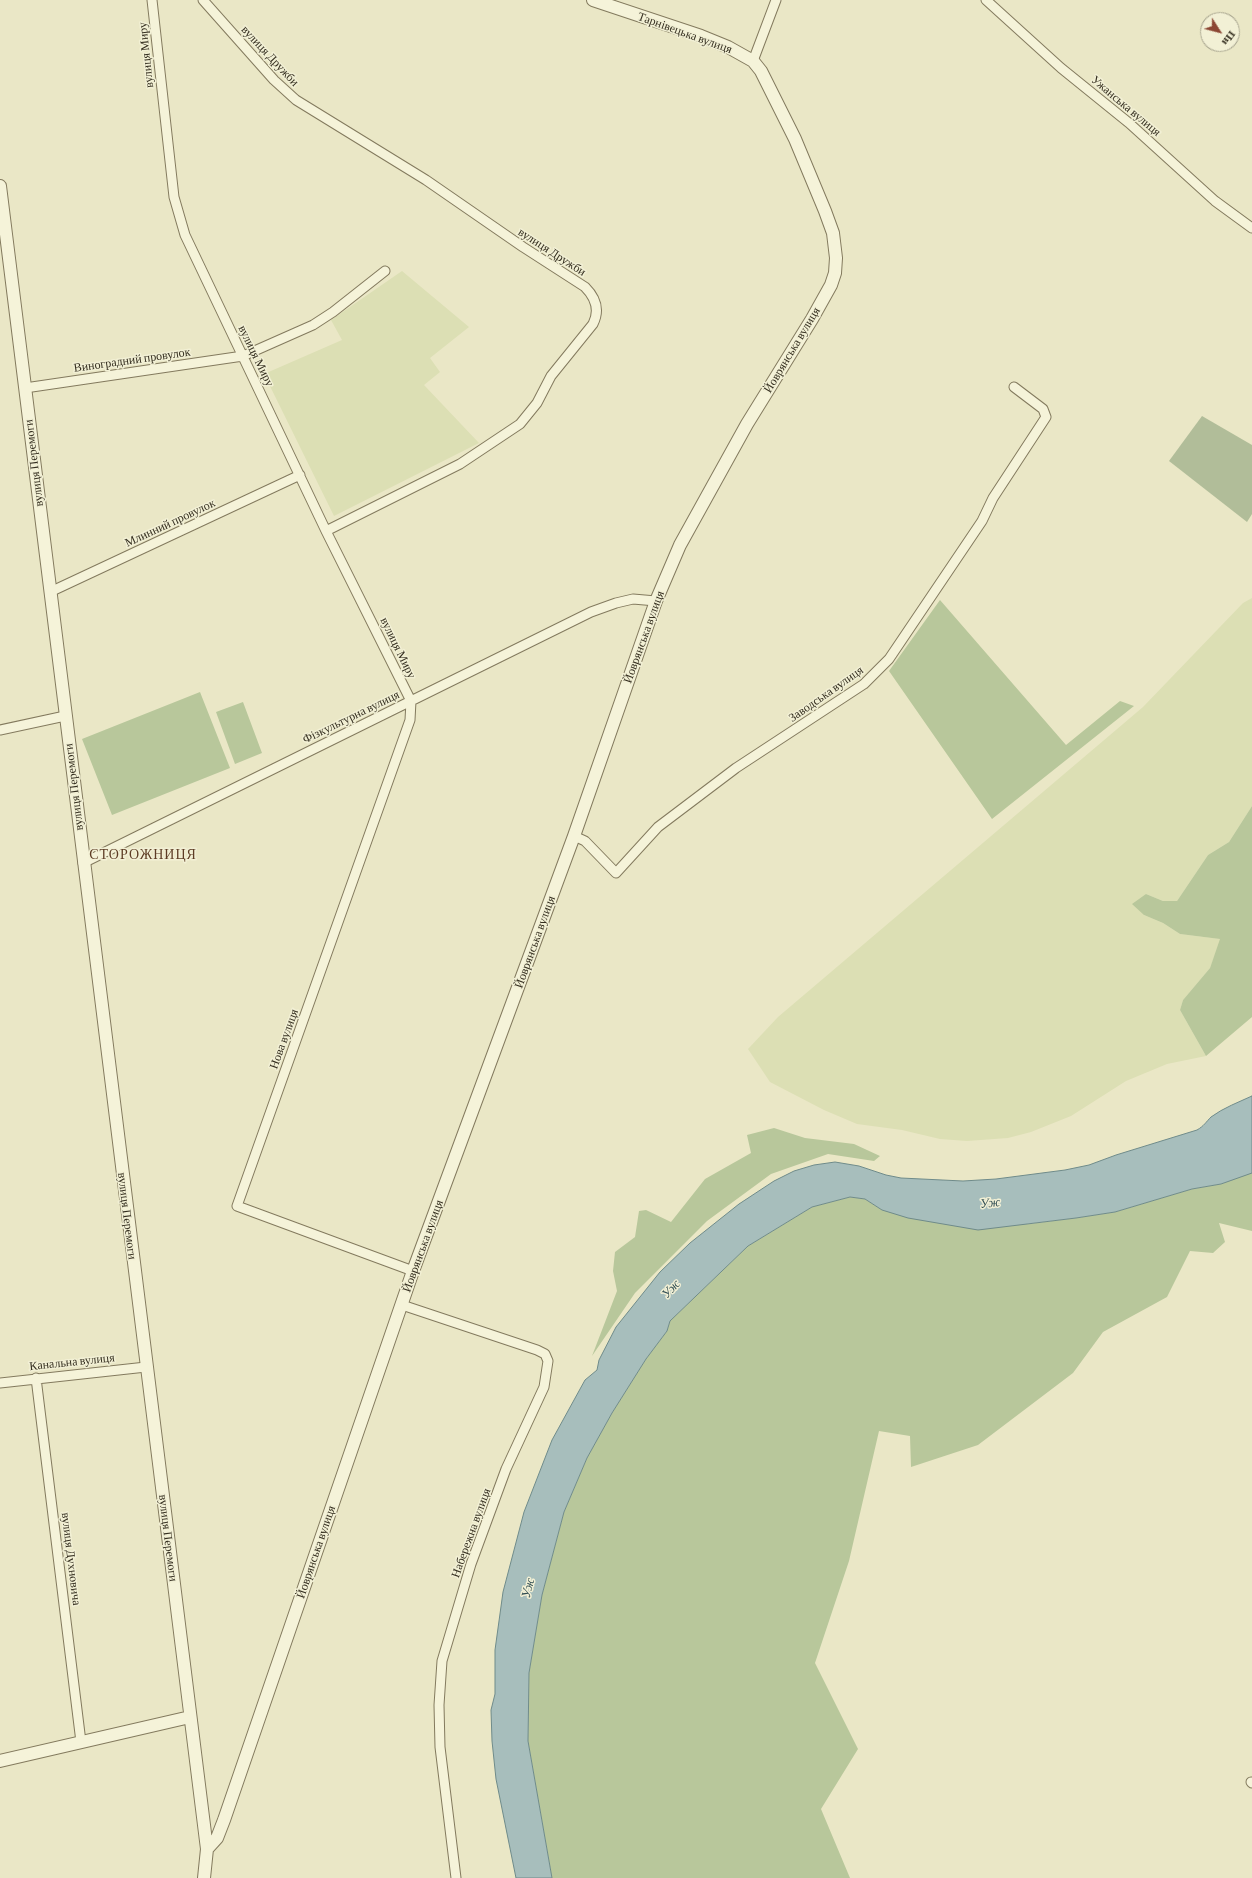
<!DOCTYPE html>
<meta charset="utf-8">
<style>
body{margin:0}
#map{position:relative;width:1252px;height:1878px;overflow:hidden;background:#eae7c6;font-family:"Crimson Pro",serif}
canvas{display:block}
.north{position:absolute;left:1200px;top:12px;width:40px;height:40px;box-sizing:border-box;background:#f2f0d5;border:1px solid #a6a38d;border-radius:50%;rotate:126deg;font-size:11px;font-weight:700;line-height:16px;text-align:center;color:#352f20}
.north::after{content:'';display:block;margin:auto;width:14px;height:18px;background:#8c4734;clip-path:polygon(50% 0,100% 100%,50% 72%,0 100%)}
</style>
<div id="map">
<canvas width="1252" height="1878"></canvas>
<div class="north">Пн</div>
</div>
<script>
const context = document.querySelector('canvas').getContext('2d');
context.lineJoin = 'round';
function paint(path, color) { context.fillStyle = color; context.fill(path, 'evenodd'); }
function stroke(path, color, width, dash) { context.strokeStyle = color; context.lineWidth = width; context.lineCap = dash ? 'butt' : 'round'; context.setLineDash(dash || []); context.stroke(path); }
function drawText(font, color, halo, rows, align = 'center') {
  context.font = font + ' "Crimson Pro",serif'; context.lineWidth = 3; context.setLineDash([]); context.textBaseline = 'middle'; context.strokeStyle = halo; context.fillStyle = color; for (const [text, x, y, turn = 0] of rows) {
    context.save(); context.translate(x, y); context.rotate((+turn || 0) * Math.PI / 180); context.textAlign = isNaN(turn) ? turn : align; if (halo) context.strokeText(text, 0, 0); context.fillText(text, 0, 0); context.restore();
  }
}
const farmland = new Path2D(`
 M402 271 469 327 430 358 440 372 424 385 479 443 334 516 264 374 342 340 331 320Z
 M1252 598V806L1229 842 1208 855 1177 901H1163L1146 894 1144 915 1163 923 1180 934 1221 939 1210 968 1183 1000 1180 1010 1206 1056 1167 1064 1126 1081 1071 1116 1031 1132 1008 1138 967 1141 940 1139 902 1130 857 1124 824 1110 770 1082 748 1049 778 1017 1143 707 1243 603Z`);
const green = new Path2D(`
 M940 600 1066 745 1120 701 1134 706 992 819 889 671Z
 M200 692 230 768 112 815 82 739Z
 M243 702 262 753 235 764 216 712Z
 M1252 806V1017L1206 1056 1180 1010 1183 1000 1210 968 1220 939 1180 934 1163 923 1144 915 1132 904 1146 894 1163 901H1177L1208 855 1229 842Z
 M774 1128 805 1138 854 1144 880 1156 874 1161 828 1154 771 1174 707 1221 635 1293 592 1356 617 1291 613 1271 615 1252 635 1237 639 1211 646 1210 671 1222 705 1179 751 1153 747 1135Z
 M1252 1172V1231L1219 1223 1225 1242 1213 1253 1190 1251 1167 1297 1103 1332 1073 1373 978 1445 911 1467 910 1436 879 1431 849 1561 815 1663 858 1749 821 1809 850 1878H552L528 1741 529 1673 542 1595 564 1512 587 1458 612 1413 646 1359 667 1331 670 1321 748 1246 812 1207 850 1197 865 1199 882 1210 1028 1224 1076 1218 1115 1212 1192 1189 1221 1184Z`);
const cemetery = new Path2D(`
 M1202 416 1252 445V514L1247 522 1169 461Z`);
const water = new Path2D(`
 M1252 1096V1173L1221 1184 1192 1189 1115 1212 1076 1218 978 1230 908 1218 882 1210 865 1199 850 1197 812 1207 748 1246 670 1321 667 1331 646 1359 612 1413 587 1458 564 1512 542 1595 529 1673 528 1741 552 1878H516L496 1779 492 1741 491 1710 495 1694V1650L503 1592 524 1512 552 1440 585 1380 597 1370 599 1360 616 1327 660 1272 690 1243 739 1204 774 1181 794 1171 814 1165 835 1162 859 1166 886 1175 901 1178 963 1181 996 1179 1065 1170 1089 1165 1116 1155 1197 1130C1204 1126 1206 1122 1211 1117 1223 1108 1239 1102 1252 1096Z`);
const minor = new Path2D(`
 M152 0 174 197 185 235 326 531 411 701 410 720 237 1206 413 1271
 M203 0 274 80 296 100 426 180 523 247 585 287C596 298 600 310 593 324L551 376 537 403 520 424 460 464 326 531
 M986 0 1061 68 1129 123 1215 201 1252 228
 M753 61 776 0
 M25 388 243 356 313 325 333 312 385 271
 M50 592 300 475
 M0 730 65 716
 M574 836 585 841 616 873 658 827 736 768 864 684 889 659 982 521 993 498 1046 417 1043 409 1014 387
 M83 863 591 612 616 603 633 599 656 601
 M402 1305 537 1350 545 1354 548 1361 544 1387 506 1469 471 1564 442 1661 439 1705 440 1747 456 1878
 M36 1378 81 1742
 M0 1383 146 1367
 M1251 1782 1252 1783`);
const tertiary = new Path2D(`
 M0 186 207 1849 204 1878
 M0 1761 190 1717
 M207 1849 217 1838 224 1820 413 1271 574 836 656 601 680 545 747 424 812 319 831 285 835 273 836 258 833 233 825 211 795 139 761 71 753 61 728 47 701 36 593 0`);
const streetNames = [
 ["Тарнівецька вулиця",685,33,20],
 ["вулиця Миру",146,55,-96],
 ["вулиця Дружби",270,56,47],
 ["Ужанська вулиця",1126,106,40],
 ["вулиця Дружби",552,252,33],
 ["Йоврянська вулиця",792,350,-59],
 ["вулиця Миру",256,356,64],
 ["Виноградний провулок",132,360,-8],
 ["вулиця Перемоги",34,463,-97],
 ["Млинний провулок",170,523,-25],
 ["Йоврянська вулиця",644,637,-70],
 ["вулиця Миру",398,648,64],
 ["Заводська вулиця",826,694,-35],
 ["Фізкультурна вулиця",351,717,-26],
 ["вулиця Перемоги",74,787,-97],
 ["Йоврянська вулиця",535,942,-70],
 ["Нова вулиця",284,1039,-70],
 ["вулиця Перемоги",127,1216,83],
 ["Йоврянська вулиця",423,1246,-70],
 ["Канальна вулиця",72,1362,-6],
 ["Набережна вулиця",471,1533,-70],
 ["вулиця Перемоги",168,1538,83],
 ["Йоврянська вулиця",316,1552,-71],
 ["вулиця Духновича",71,1559,83]
];
const waterNames = [
 ["Уж",990,1203,-6],
 ["Уж",671,1289,-47],
 ["Уж",528,1588,-76]
];
const quarterNames = [
 ["СТОРОЖНИЦЯ",143,855]
];
paint(farmland, '#dcdfb4');
paint(green, '#b8c79b');
paint(cemetery, '#b1bd99');
paint(water, '#a7bebc');
stroke(water, '#6f8b8a', 1);
stroke(minor, '#837a5e', 11);
stroke(tertiary, '#837a5e', 14);
stroke(minor, '#f5f3d9', 9);
stroke(tertiary, '#f5f3d9', 12);
drawText('12px', '#352f20', '#f2f0d5', streetNames);
drawText('italic 13px', '#314e53', '#f2f0d5', waterNames);
context.letterSpacing = '1px';
drawText('14px', '#5d3c24', '#f2f0d5', quarterNames);
context.letterSpacing = '0px';
</script>
